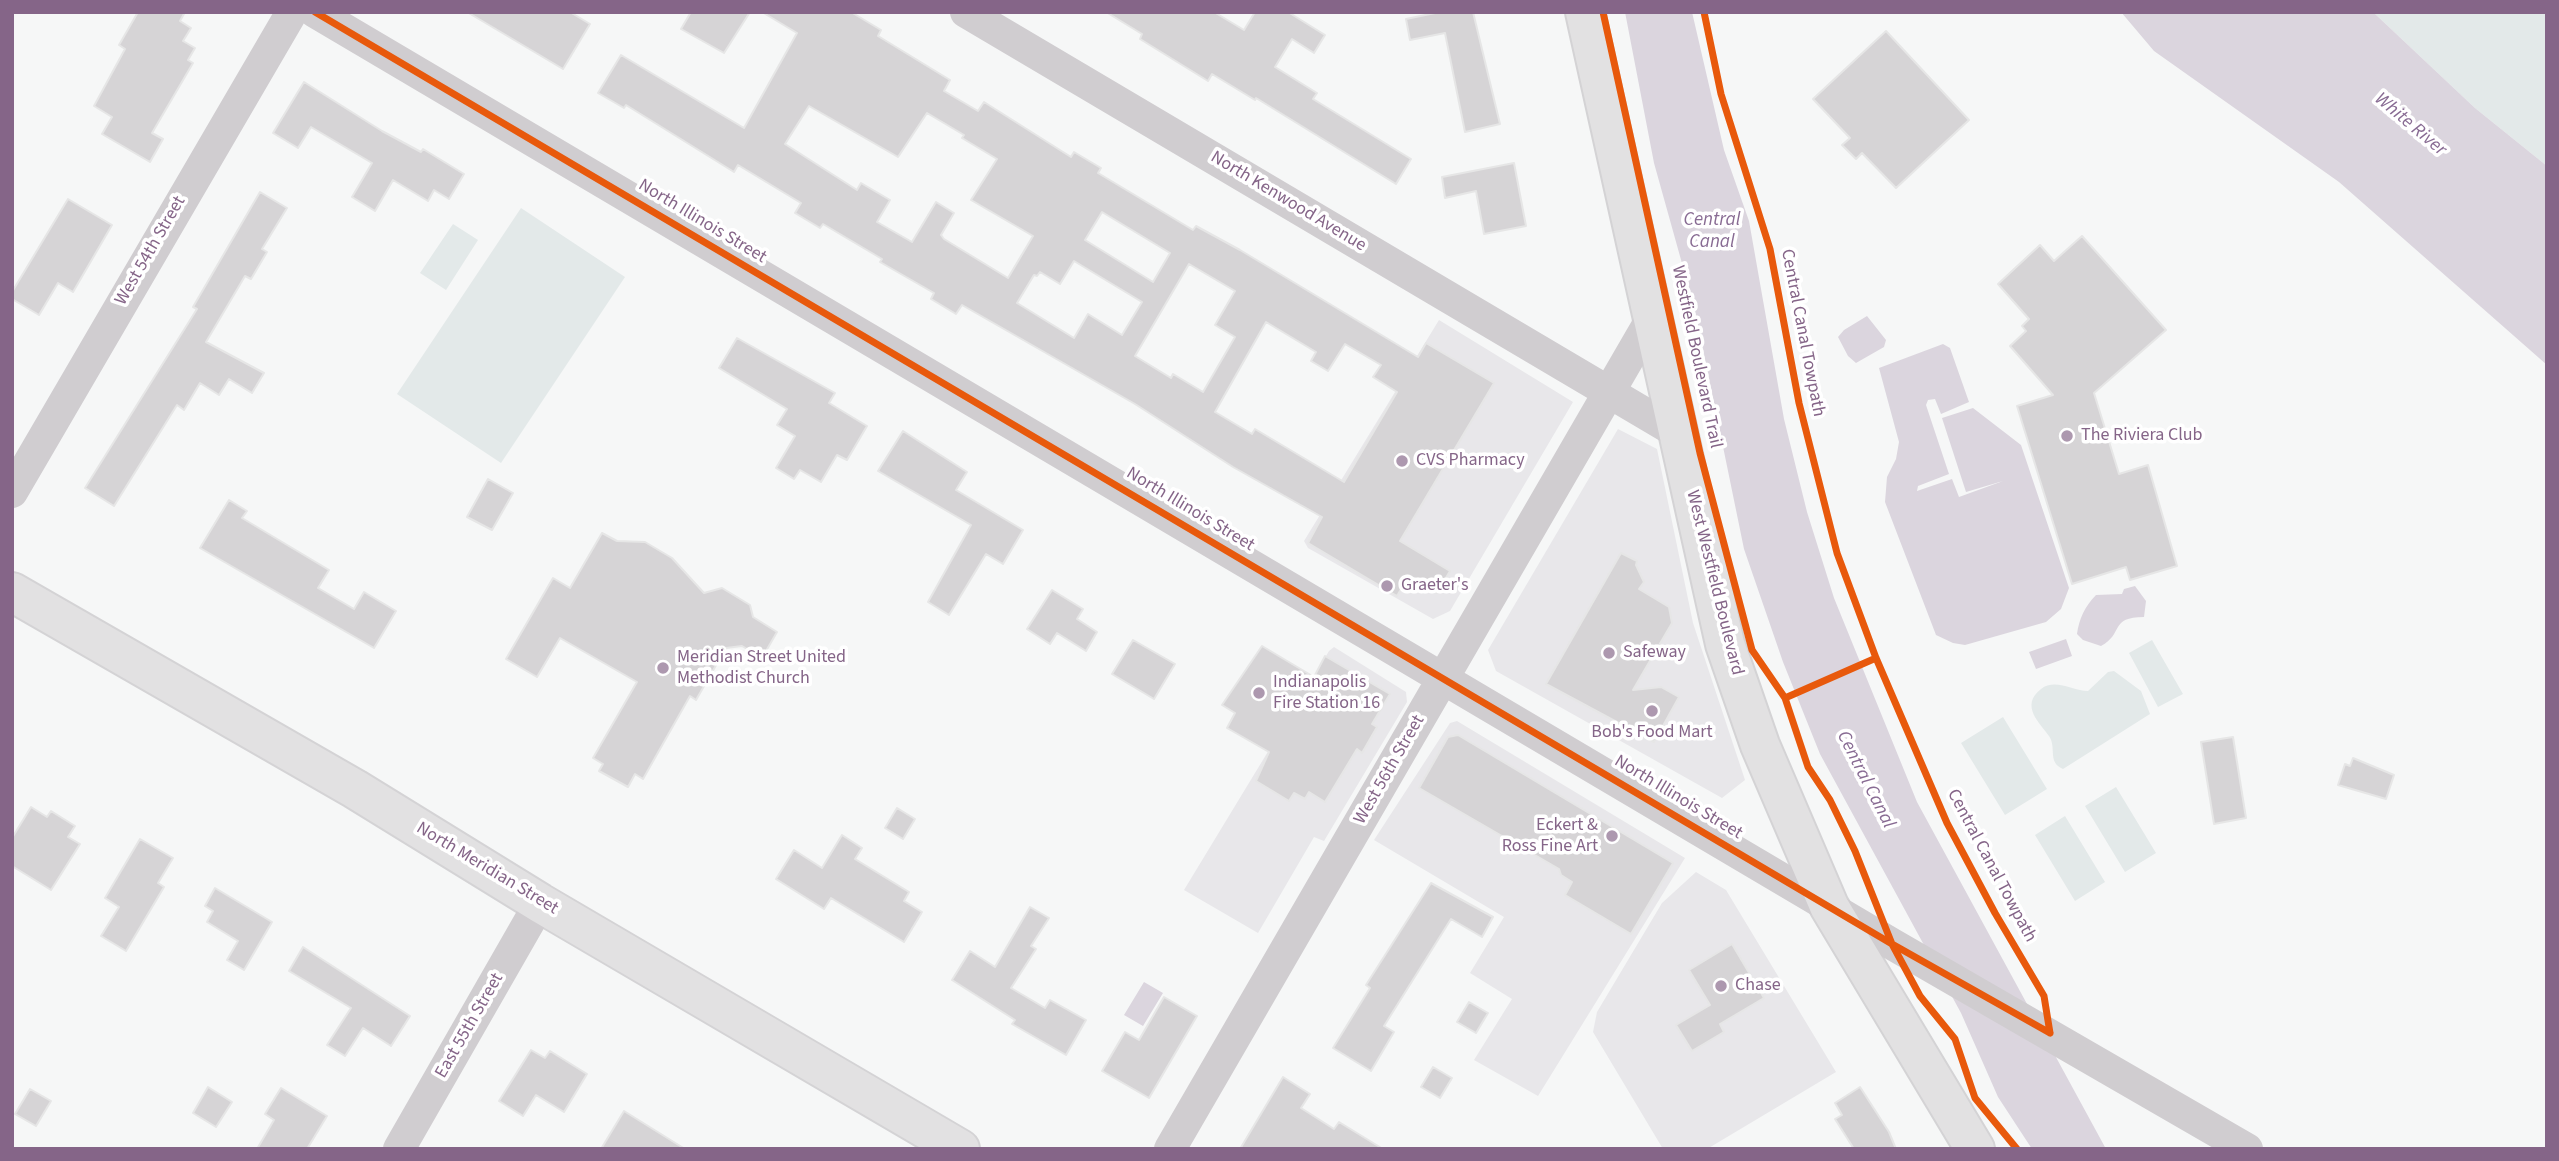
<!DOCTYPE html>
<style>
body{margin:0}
#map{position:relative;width:2559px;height:1161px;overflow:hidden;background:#f6f7f7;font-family:"Source Sans 3",sans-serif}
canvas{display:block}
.frame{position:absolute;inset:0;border:14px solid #856588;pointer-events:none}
</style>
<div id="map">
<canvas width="2559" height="1161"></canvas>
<div class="frame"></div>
</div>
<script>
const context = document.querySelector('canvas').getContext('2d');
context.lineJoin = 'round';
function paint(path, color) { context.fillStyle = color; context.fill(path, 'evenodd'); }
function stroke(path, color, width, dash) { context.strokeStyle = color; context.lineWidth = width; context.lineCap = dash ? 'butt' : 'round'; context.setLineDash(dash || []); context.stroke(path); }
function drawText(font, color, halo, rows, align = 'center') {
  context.font = font + ' "Source Sans 3",sans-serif'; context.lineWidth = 7; context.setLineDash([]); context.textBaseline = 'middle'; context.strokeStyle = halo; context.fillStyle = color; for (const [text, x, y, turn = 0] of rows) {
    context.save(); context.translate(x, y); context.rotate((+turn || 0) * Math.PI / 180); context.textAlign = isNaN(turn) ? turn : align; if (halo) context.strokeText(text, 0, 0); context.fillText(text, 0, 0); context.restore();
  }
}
const built = new Path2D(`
 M1439 320 1573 402 1450 611 1433 619 1308 548 1304 541Z
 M1618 429 1657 449 1693 623 1745 780 1722 798 1496 671 1488 650Z
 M1334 647 1406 692 1407 702 1324 841 1314 837 1258 933 1184 890 1329 651Z
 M1457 721 1685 858 1538 1096 1474 1060 1512 999 1470 973 1504 917 1374 840 1450 723Z
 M1696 872 1726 890 1836 1072 1707 1149H1663L1593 1032 1597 1012 1662 903Z`);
const green = new Path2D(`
 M2373 12H2547V166L2475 108Z
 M521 208 625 277 501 463 397 394Z
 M453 224 478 240 446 290 420 273Z
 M2152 640 2183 694 2158 707 2129 653Z
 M2114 671 2141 691 2150 714 2063 769C2047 762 2057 748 2049 736 2041 724 2019 706 2041 689 2055 678 2073 691 2088 691L2108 672Z
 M2003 717 2047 789 2005 815 1961 743Z
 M2116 787 2156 853 2125 872 2085 806Z
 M2065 816 2105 882 2075 901 2035 835Z`);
const water = new Path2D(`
 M1625 12H1692L1724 150 1749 221 1784 419 1807 512 1834 598 1917 802 2106 1149H2032L1998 1097 1961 1013 1820 754 1783 662 1744 549 1695 310 1654 163Z
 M2121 12H2373L2475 108 2547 166V365L2339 182 2154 51Z
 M1867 316 1886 340 1884 347 1856 363 1848 356 1838 337 1844 330Z
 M1943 344 1950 348 1969 402 1941 414 1935 399 1928 400 1926 405 1949 474 1918 486 1917 491 1952 479 1959 497 2003 481 1966 492 1942 418 1973 408 2021 445 2069 588 2061 609 2046 622 1965 645 1953 643 1936 635 1885 502 1887 477 1896 459 1899 442 1879 368Z
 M2135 586 2146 601 2144 617C2109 617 2124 634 2101 646L2083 640 2077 634C2079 619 2085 606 2096 595L2122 594 2124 589Z
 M2066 639 2072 656 2036 669 2029 652Z
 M1144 982 1163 993 1143 1026 1124 1015Z`);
const building = new Path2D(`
 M138 12H185L180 21 191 28 183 41 195 48 188 60 193 63 152 133 163 139 150 162 102 134 112 117 94 106 125 49 119 45Z
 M467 12H570L590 24 563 69Z
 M691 12H750L724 53 681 29Z
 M762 12H851L881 30 878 36 950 80 944 91 978 111 984 102 1071 157 1074 152 1101 168 1098 173 1193 230 1196 226 1240 250 1418 357 1426 343 1494 383 1400 541 1450 571 1437 593 1409 576 1397 596 1308 543 1322 517 1233 467 1135 404 962 305 956 314 931 299 934 293 880 262 882 259 823 224 820 228 795 213 801 203 738 165 734 172 626 105 624 108 598 93 621 55 744 128 797 33ZM809 106 898 157 927 113 964 135 962 138 997 159 971 200 1033 236 1008 278 944 239 941 235 954 213 936 202 912 242 877 222 890 200 861 183 857 190 785 144ZM1102 212 1170 253 1153 282 1085 240ZM1074 261 1142 302 1122 335 1088 314 1074 338 1017 303 1034 275 1037 276 1040 272 1060 284ZM1189 264 1235 291 1215 325 1235 337 1203 392 1173 374 1171 378 1135 356ZM1266 322 1316 352 1311 361 1328 371 1345 344 1381 365 1373 377 1397 392 1344 482 1255 429 1252 434 1215 412Z
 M1106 12H1214L1244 30 1255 12H1288L1325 35 1314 53 1292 39 1275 67 1317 93 1313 99 1411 159 1396 184 1256 98 1255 100 1212 74 1208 81 1140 39 1142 34Z
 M1440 12H1473L1500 124 1465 132 1445 33 1410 40 1406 19Z
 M1886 31 1969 120 1896 188 1862 153 1856 159 1842 145 1850 138 1813 99Z
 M304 82 382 131 421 152 423 149 464 174 449 199 434 190 428 201 393 180 375 211 352 197 372 163 311 127 298 148 273 133Z
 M1514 163 1526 226 1484 234 1476 191 1445 198 1442 177Z
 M260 192 287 208 262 249 267 252 251 279 245 276 206 342 264 373 252 393 229 379 219 395 200 383 184 410 177 405 114 506 85 488 197 309 193 307Z
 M68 199 112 225 73 292 58 283 39 315 12 299V292Z
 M2082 236 2166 330 2094 393 2119 474 2148 465 2177 566 2130 580 2126 567 2072 584 2017 406 2053 395 2010 346 2026 331 2022 326 2029 319 1998 284 2040 245 2054 261Z
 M737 338 835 393 829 403 867 426 847 460 837 455 821 482 800 470 794 479 776 468 795 436 777 425 787 409 719 368Z
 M903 431 967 472 956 490 1023 530 1003 564 986 554 949 615 928 602 971 525 878 471Z
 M488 479 513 493 492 530 467 517Z
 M229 500 247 511 242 518 329 570 318 588 354 609 364 592 396 611 374 648 200 548Z
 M602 533 617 541 645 542 672 558 704 593 722 588 750 605 753 617 777 632 762 658 742 646 726 648 696 700 690 696 643 779 635 774 628 787 599 771 603 764 593 758 637 682 560 638 537 677 506 659 553 578 570 588Z
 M1621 553 1637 561 1636 565 1644 582 1639 589 1669 607 1672 623 1633 690 1661 687 1679 697 1654 742 1546 684Z
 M1052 590 1083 609 1077 619 1097 632 1086 651 1057 633 1050 644 1027 629Z
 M1133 640 1175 664 1154 699 1112 674Z
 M1262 646 1314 677 1325 656 1390 694 1372 724 1377 727 1362 753 1357 749 1325 802 1309 792 1305 799 1294 793 1289 801 1256 781 1269 752 1227 728 1235 713 1222 705Z
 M1458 735 1673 863 1631 934 1565 895 1572 882 1561 875 1559 869 1419 788 1448 737Z
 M2233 737 2246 818 2214 824 2201 742Z
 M2353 758 2394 775 2386 799 2338 785 2345 764 2350 766Z
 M31 807 47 817 51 811 75 826 68 837 80 844 51 890 12 866V838Z
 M897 808 915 819 903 839 885 828Z
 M842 835 862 848 855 859 909 892 904 901 922 912 904 942 831 898 824 909 776 879 794 850 822 868Z
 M140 839 173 858 158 883 164 887 126 951 101 936 119 907 105 898Z
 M1431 883 1493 917 1482 937 1451 919 1384 1026 1394 1032 1371 1071 1333 1048 1370 988 1366 985Z
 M215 888 272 922 244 970 227 960 238 941 207 922 213 911 205 906Z
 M1030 907 1049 918 1031 946 1036 949 1011 988 1045 1008 1050 1000 1086 1020 1066 1055 1012 1024 1015 1020 952 980 970 951 995 967Z
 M1732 944 1764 998 1720 1024 1724 1032 1692 1051 1676 1025 1710 1005 1689 970Z
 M303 947 410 1016 391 1046 363 1028 345 1056 327 1045 351 1008 289 971Z
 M1164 997 1197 1016 1149 1098 1102 1071 1125 1032 1139 1040Z
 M1469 1002 1488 1013 1476 1033 1457 1022Z
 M531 1050 545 1058 550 1051 587 1074 564 1112 536 1095 523 1116 499 1101Z
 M1433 1067 1452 1078 1440 1098 1421 1087Z
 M1283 1077 1310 1094 1301 1108 1334 1129 1339 1122 1383 1149H1240Z
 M208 1087 232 1102 216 1127 193 1113Z
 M1860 1087 1889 1132 1896 1149H1854L1835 1119 1842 1115 1835 1103Z
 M281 1088 327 1116 307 1149H257L274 1120 265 1114Z
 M30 1089 51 1101 36 1126 15 1114Z
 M624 1111 685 1149H601Z`);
const minor = new Path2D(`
 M315 12 1892 944 2247 1149
 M966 12 1678 433
 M12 492 292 12
 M399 1149 540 903
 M1170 1149 1652 318`);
const major = new Path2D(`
 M1585 12 1725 644 1760 745 1829 906 1975 1149
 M12 592 355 789 540 903 960 1149`);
const cycleway = new Path2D(`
 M315 12 1892 944 2050 1033
 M1603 12 1700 453 1752 650 1785 698 1808 767 1830 800 1855 851 1892 944 1920 996 1955 1039 1975 1098 2017 1149
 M1704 12 1721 94 1770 249 1799 403 1837 553 1876 658 1947 823 1995 913 2044 996 2050 1033
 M1785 698 1876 658`);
const markers = [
 [2067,436,7,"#ad98af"],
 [1402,461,7,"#ad98af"],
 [1387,586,7,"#ad98af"],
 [1609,653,7,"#ad98af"],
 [663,668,7,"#ad98af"],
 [1259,693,7,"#ad98af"],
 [1652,711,7,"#ad98af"],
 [1612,836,7,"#ad98af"],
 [1721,986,7,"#ad98af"]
];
const streetNames = [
 ["North Kenwood Avenue",1288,202,31],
 ["North Illinois Street",702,222,31],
 ["West 54th Street",151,251,-60],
 ["Central Canal Towpath",1802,333,79],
 ["Westfield Boulevard Trail",1696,357,78],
 ["North Illinois Street",1190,510,31],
 ["West Westfield Boulevard",1714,583,76],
 ["West 56th Street",1390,770,-60],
 ["North Illinois Street",1678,798,31],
 ["Central Canal Towpath",1991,866,62],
 ["North Meridian Street",487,869,31],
 ["East 55th Street",470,1026,-60]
];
const poiNames = [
 ["The Riviera Club",2081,436],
 ["CVS Pharmacy",1416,461],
 ["Graeter's",1401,586],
 ["Safeway",1623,653],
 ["Meridian Street United",677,658],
 ["Methodist Church",677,679],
 ["Indianapolis",1273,683],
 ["Fire Station 16",1273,704],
 ["Bob's Food Mart",1652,733,"center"],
 ["Eckert &",1598,826,"right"],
 ["Ross Fine Art",1598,847,"right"],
 ["Chase",1735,986]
];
const waterNames = [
 ["White River",2410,125,40],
 ["Central",1712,221],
 ["Canal",1712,243],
 ["Central Canal",1865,780,63]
];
paint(built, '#e8e7ea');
paint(green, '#e3e9e9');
paint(water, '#dbd5de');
paint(building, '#d6d4d6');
stroke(building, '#e6e6e6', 2);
stroke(major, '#d4d3d5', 42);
stroke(minor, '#d0cdd0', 32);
stroke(major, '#e2e1e2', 38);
stroke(cycleway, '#e8590c', 7);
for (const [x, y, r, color] of markers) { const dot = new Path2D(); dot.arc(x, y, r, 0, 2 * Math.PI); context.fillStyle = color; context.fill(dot); stroke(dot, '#fff', 2.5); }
drawText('18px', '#856588', '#fff', streetNames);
drawText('18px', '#856588', '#fff', poiNames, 'left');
drawText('italic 19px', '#886b93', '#fff', waterNames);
</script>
